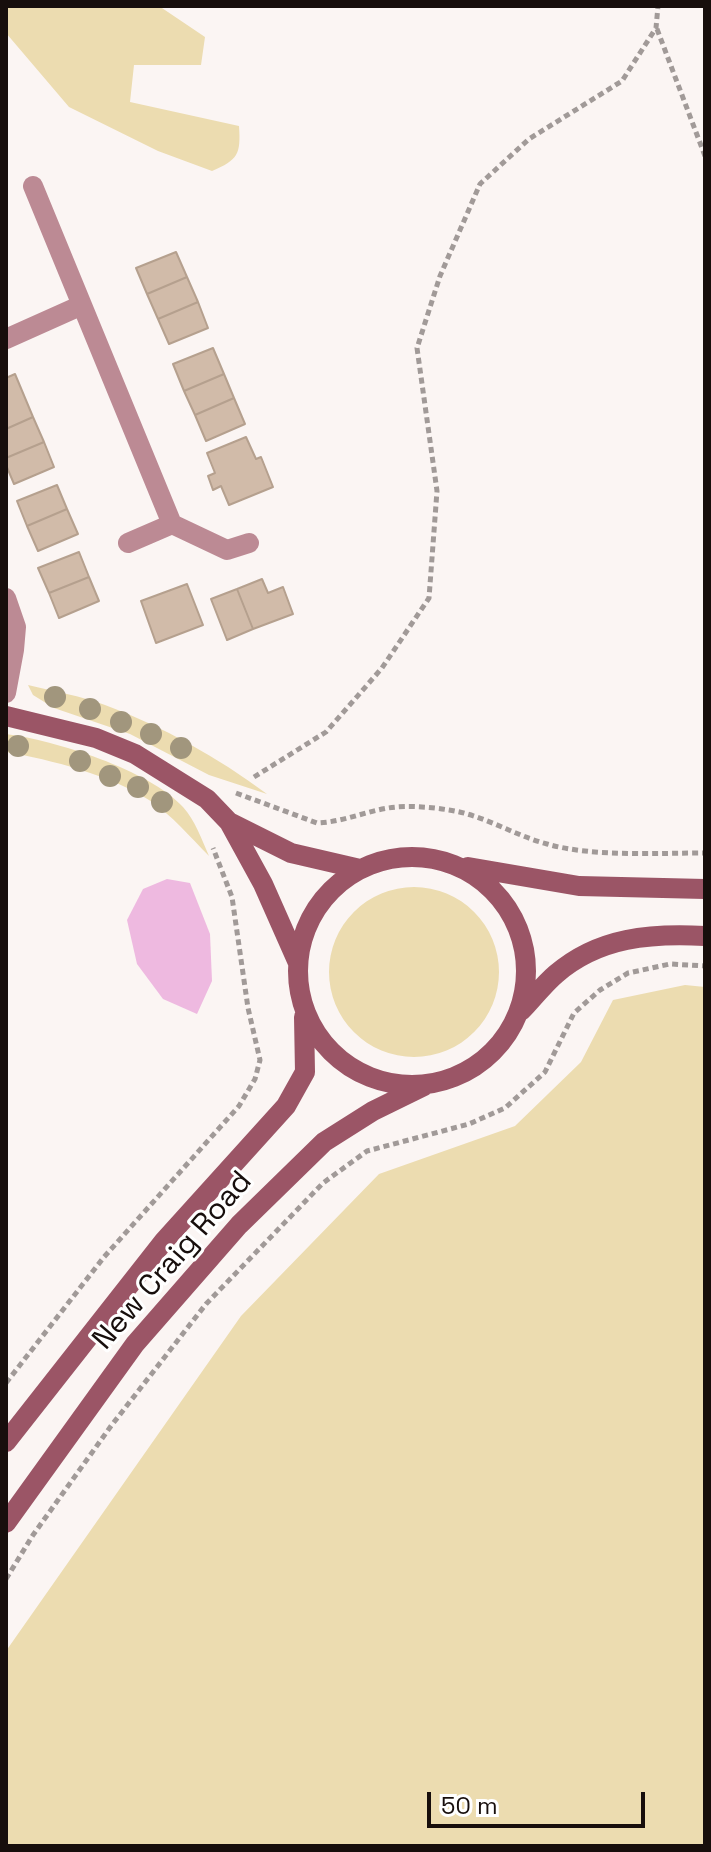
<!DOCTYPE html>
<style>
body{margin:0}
#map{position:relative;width:711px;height:1852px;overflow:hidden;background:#fbf5f3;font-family:"Space Grotesk",sans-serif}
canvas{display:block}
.frame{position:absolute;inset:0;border:8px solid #170e0c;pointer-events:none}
.scale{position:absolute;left:427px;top:1792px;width:218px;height:36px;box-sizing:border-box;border:4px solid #170e0c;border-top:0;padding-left:10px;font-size:24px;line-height:28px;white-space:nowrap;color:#170e0c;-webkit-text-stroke:6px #fff;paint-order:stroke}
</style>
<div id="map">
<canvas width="711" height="1852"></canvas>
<div class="frame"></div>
<div class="scale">50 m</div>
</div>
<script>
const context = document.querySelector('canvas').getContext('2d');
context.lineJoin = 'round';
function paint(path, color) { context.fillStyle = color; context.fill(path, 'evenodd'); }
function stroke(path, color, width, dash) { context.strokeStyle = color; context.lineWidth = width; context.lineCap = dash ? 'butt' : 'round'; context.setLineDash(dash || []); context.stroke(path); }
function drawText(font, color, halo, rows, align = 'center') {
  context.font = font + ' "Space Grotesk",sans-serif'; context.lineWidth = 6; context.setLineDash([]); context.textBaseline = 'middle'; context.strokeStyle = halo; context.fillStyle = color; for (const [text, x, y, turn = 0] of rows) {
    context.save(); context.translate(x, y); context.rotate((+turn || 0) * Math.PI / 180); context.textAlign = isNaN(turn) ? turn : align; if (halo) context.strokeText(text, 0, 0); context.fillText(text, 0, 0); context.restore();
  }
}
const green = new Path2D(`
 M6 6H159L205 37 201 65H134L130 102 239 126C241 154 238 160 212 171L158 151 69 107 6 33Z
 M28 685C53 691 81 696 105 705 164 727 217 757 267 794L209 775 130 734 54 708 33 695Z
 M6 734C54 740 150 770 183 807 195 820 202 840 209 856 190 837 172 815 149 800 110 775 52 760 6 752Z
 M329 972a85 85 0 1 1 170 0a85 85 0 1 1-170 0Z
 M685 985 705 987V1846H6V1651L241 1316 379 1174 515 1126 581 1062 613 1000Z`);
const water = new Path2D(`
 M167 879 190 883 210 934 212 981 197 1014 163 999 137 964 127 920 143 889Z`);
const building = new Path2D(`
 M176 252 187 277 147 294 136 268Z
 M187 277 198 302 158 319 147 294Z
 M198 302 208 328 169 344 158 319Z
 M213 348 224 374 184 391 173 364Z
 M15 374 33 417 6 429V378Z
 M224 374 234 398 195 415 184 391Z
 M234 398 245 424 206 441 195 415Z
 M33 417 44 442 6 458V429Z
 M246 437 256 459 261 457 273 487 229 505 221 486 213 490 208 476 215 473 207 453Z
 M44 442 54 467 14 484 6 465V458Z
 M57 485 67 509 27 526 17 501Z
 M67 509 78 534 38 551 27 526Z
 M79 552 89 577 49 593 38 568Z
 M89 577 99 601 59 618 49 593Z
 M262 579 268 593 283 587 293 614 253 629 237 589Z
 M187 584 203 625 156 643 141 601Z
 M237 589 253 629 227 640 211 599Z`);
const path = new Path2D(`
 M657 29 705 156
 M254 777 326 732 382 668 429 598 437 491 417 348 440 276 480 184 529 139 622 81 656 28 658 6
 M236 793 317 823C342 822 364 812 388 808 407 805 430 807 449 810 484 815 513 835 547 844 592 857 657 853 705 853
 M6 1383 104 1257 239 1106 255 1079 260 1060 248 1008 232 897 213 848
 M6 1579 33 1535 111 1426 206 1304 323 1183 367 1151 469 1124 505 1108 545 1072 574 1013 600 990 628 973 670 964 705 966`);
const street = new Path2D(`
 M33 186 172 524
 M6 339 82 305
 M128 543 172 524 227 550 249 543
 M6 598 16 627 14 650 6 693`);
const secondary = new Path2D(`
 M6 716 96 738 135 754 207 799 229 822 263 884 298 963
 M229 822 291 853 360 869
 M298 971a114 114 0 1 1 228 0a114 114 0 1 1-228 0Z
 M468 867 579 886 705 889
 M521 1011C533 999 543 985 556 974 599 937 651 933 705 936
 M6 1442 164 1241 286 1106 305 1072 304 1017
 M6 1523 135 1344 239 1225 324 1142 373 1111 424 1086`);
const trees = [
 [55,697],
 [90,709],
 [121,722],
 [151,734],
 [18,746],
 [181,748],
 [80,761],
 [110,776],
 [138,787],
 [162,802]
];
const streetNames = [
 ["New Craig Road",173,1261,-49]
];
paint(green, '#ecdcb0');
paint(water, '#eeb9e0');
paint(building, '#d1bba9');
stroke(building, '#b5a08e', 2);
stroke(path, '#a19a98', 5, [6, 4]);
stroke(street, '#bc8a94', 20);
stroke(secondary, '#9b5566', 20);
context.fillStyle = '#a1967d';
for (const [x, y] of trees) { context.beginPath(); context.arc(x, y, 11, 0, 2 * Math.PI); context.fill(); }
drawText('30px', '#170e0c', '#fff', streetNames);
</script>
